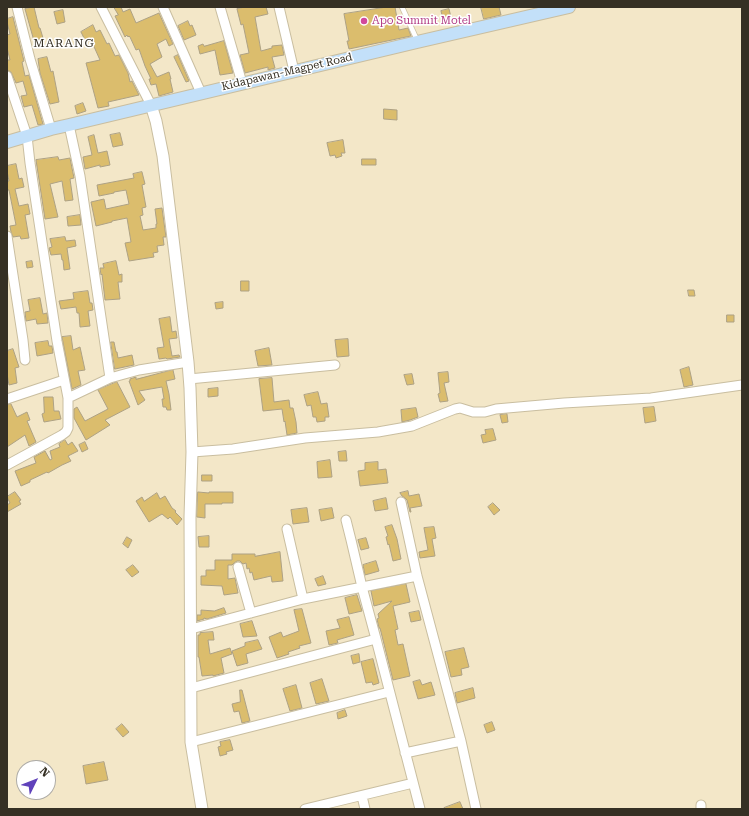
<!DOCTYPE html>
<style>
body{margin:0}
#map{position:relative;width:749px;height:816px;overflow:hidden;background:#f3e7c8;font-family:"Roboto Serif",serif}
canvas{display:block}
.frame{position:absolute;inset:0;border:8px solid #353024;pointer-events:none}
.north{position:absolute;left:16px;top:760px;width:40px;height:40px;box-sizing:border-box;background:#fff;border:1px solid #aeaca7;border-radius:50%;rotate:47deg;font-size:11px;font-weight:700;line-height:16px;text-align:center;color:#353024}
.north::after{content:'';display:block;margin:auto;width:14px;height:18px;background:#6042bb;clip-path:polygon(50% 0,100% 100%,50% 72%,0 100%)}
</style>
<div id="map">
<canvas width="749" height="816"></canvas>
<div class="frame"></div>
<div class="north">N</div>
</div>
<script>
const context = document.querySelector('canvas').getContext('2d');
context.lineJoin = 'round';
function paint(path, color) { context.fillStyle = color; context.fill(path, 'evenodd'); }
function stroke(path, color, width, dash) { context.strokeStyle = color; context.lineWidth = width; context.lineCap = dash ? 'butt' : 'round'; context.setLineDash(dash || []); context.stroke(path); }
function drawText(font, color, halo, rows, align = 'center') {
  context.font = font + ' "Roboto Serif",serif'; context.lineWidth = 3; context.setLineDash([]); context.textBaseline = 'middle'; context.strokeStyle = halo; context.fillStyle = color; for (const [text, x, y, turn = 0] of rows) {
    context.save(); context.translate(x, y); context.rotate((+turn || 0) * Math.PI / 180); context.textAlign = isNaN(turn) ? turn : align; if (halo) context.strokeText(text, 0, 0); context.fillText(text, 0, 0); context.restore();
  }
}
const building = new Path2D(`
 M33 7H34L39 28H40L43 38 34 41 25 9Z
 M114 7H121L123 12 130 9 136 23 159 13 173 44 169 46 166 39 157 44 162 57 150 64 157 77 169 72 171 79H170L173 92 159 96 156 84 151 85 149 79H151L145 66 139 49 136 50 130 37 129 36 128 37 127 35 125 37 115 16 118 15Z
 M245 7H266L268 14 255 17 261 51 272 48V46L282 45 284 55 272 57 275 68 268 70V67L245 73 240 55 249 53 243 24 241 25 237 9Z
 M387 7H395L399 30 408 28 411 36 349 49 347 41H349L344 14Z
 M481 7H499L501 15 484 19Z
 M449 9 451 17 443 19 441 11Z
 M63 10 65 22 57 24 54 12Z
 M13 17 24 61 22 62 25 76 29 75 43 124 38 125 32 105 24 107 21 96 27 95 23 81 16 83 11 72 7 70V60H10L7 48V35L10 34 7 22V19Z
 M188 21 190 26 192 25 196 35 184 40 178 26Z
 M93 25 96 32 100 30 107 44 109 43 115 56 119 55 128 73 130 82 132 81 139 95 108 102 109 106 98 108 86 63 100 60 91 40 86 42 81 32Z
 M224 41 233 73 220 75 215 50 200 54 198 46 203 44 204 46Z
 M178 55 189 81 186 82 174 57Z
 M47 57 51 72 53 71 59 102 50 104 40 73 38 59Z
 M83 103 86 111 77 114 75 106Z
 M384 109 397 110V120L384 119Z
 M120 133 123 145 113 147 110 135Z
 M94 135 98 153 107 151 110 165 100 167V165L85 169 83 157 92 155 88 137Z
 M343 140 345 153H341L342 156 336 158 335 155 330 156 327 143Z
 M58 157 59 160 70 158 74 178 70 179 73 200 65 201 62 181 50 184 58 217 45 219 36 160Z
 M362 159H376V165H362Z
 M16 164 19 179 22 178 24 187 15 189 19 206 28 204 30 214 25 215 29 238 21 239 20 236 13 237 11 232 10 226 16 225 9 190H7V181H9L7 171V166Z
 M142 172 145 184 142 185 146 207 142 208 143 215 140 216 143 230 156 228V224H157L155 209 162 208 166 237H163L164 245 157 246 158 252 153 253 154 257 129 261 125 243 131 242 127 218 112 221V222L96 226 91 202 104 199 106 209 129 204 126 190 114 192V193L99 196 97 185 134 178 133 174Z
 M80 215 81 225 68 226 67 217Z
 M65 237 66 241 75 240 76 246 67 248 70 269 64 270 63 260H62L61 254 51 255 49 248 52 247 50 239Z
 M32 261 33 267 27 268 26 262Z
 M116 261 119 275 122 274V282H118L120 299 105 300 102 274 101 275 100 268H104L103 264Z
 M241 281H249V291H241Z
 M688 290H694L695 296H689Z
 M88 291 90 303H92L93 310 88 311 90 326 80 327 79 313H77L76 307 61 309 59 301 74 299 73 293Z
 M40 298 43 314 47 313 48 323 37 324 36 319 26 321 25 312 30 311 28 300Z
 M223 302V308L216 309 215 303Z
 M727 315H734V322H727Z
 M170 317 172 332 176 331 177 338 169 339 172 356 179 355 180 357 167 359 166 358 159 359 157 348 164 347 159 319Z
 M71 336 73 350 80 347 85 370 78 371 81 385 72 389 62 337Z
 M348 339 349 356 337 357 335 340Z
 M48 341 49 346H52L53 353 37 356 35 343Z
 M111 342H114L116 352H117L118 358 132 355 134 365 115 369Z
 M269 348 272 365 258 366 255 351Z
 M13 349 19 367 15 368 17 383 9 385 7 374V351Z
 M689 367 693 385 684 387 680 370Z
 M173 370 175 379 166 381 169 394 171 410H167L166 407H163L162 399H164L162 387 139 391 145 400 138 405 129 381H130V379L136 377V379Z
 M448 372 449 382 444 383 448 401 440 402 438 394 440 393 438 373Z
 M412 374 414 384 407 385 404 375Z
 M272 378 274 402 289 400 290 408H293L296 422 297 433 287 435 285 421 284 422 282 409 263 411 259 379Z
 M117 382 130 407 105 420 110 425 86 440 74 418V409L77 407 85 421 108 409 98 390Z
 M218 388V396L208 397V389Z
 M318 392 321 404 327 403 329 417H325V421L317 422 316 417H313L311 405 307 406 304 395Z
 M44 397H53L54 411H59L61 419 44 422 42 414 44 413Z
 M11 404 17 417 27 412 30 420 27 421 36 442 29 446 25 435 7 447V405Z
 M654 407 656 421 645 423 643 408Z
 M416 408 418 417 410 420 402 422 401 410Z
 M507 414 508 422 502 423 500 415Z
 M493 429 496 440 483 443 481 435 486 434 485 430Z
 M65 440 68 445 72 442 78 451 68 456 71 461 62 465 48 473 47 472 30 480V482L21 486 15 471 36 463 34 457 45 451 50 460 52 459 50 451 60 447 59 444Z
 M85 442 88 449 82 452 79 445Z
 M346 451 347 461H339L338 452Z
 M330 460 332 477 318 478 317 462Z
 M378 462V470L386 469 388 483 360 486 358 471 365 470V463Z
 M202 475H212V481H202Z
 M408 491 409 496 419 494 422 506 410 508 411 512H410L407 500 405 498 402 496 400 493Z
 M15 492 21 500 19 501 21 504 7 512V505L10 503 7 497Z
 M198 492 209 493V492H233V503H222V504H205V518L197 517Z
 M157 493 160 499 165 496 172 508 176 511 175 512 182 519 177 525 170 517 168 519 162 514 149 522 136 501 142 497 144 501Z
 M386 498 388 509 375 511 373 501Z
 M493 503 500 510 494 515 488 507Z
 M307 508 309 522 293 524 291 510Z
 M332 508 334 518 321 521 319 510Z
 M392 525 397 539 401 559 393 561 389 544 388 545 386 537 388 536 385 527Z
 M434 527 436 538 432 539 435 556 420 558 419 552 428 550 424 528Z
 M209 536V547H199L198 537Z
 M127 537 132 540 128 548 123 544Z
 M366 538 369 548 361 550 358 540Z
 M280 552 283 581 272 582 271 576 254 580 252 572 250 573 249 568 247 569 246 563 243 564 240 561H237L234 563 232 565H228V579L235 578 238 593 224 595 222 586 201 585V576H206V570H215V560H232V554H255V556Z
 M376 561 379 571 365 575 363 565Z
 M133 565 139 572 132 577 126 570Z
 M323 576 326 584 318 586 315 579Z
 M406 584 410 602 393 606 398 629 395 630 398 645 403 644 410 676 393 680 380 628H379L377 619 379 618 378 614 392 601 374 606 371 591Z
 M357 595 362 611 349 614 345 598Z
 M224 608 226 613 207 619 204 618V619L197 621V615H201V610L214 611Z
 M302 609 311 643 299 646 300 648 288 652 289 654 277 658 269 637 281 632 283 637 299 631 294 610Z
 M419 611 421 620 411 622 409 613Z
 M349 617 354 635 337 640 338 643 329 645 326 631 340 628 337 620Z
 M252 621 257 636 243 637 240 624Z
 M213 632 214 640H208L210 654 230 648 232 654 221 658 224 673 213 676V675L202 676 199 657H198V635H200V633Z
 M258 640 262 649 246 654 248 663 237 666 232 651 245 646V643Z
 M464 648 469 667 461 669 462 675 451 677 445 652Z
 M359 654 360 662 353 664 351 656Z
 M373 659 379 683 373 685 372 682 366 683 361 662Z
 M322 679 329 701 316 704 310 683Z
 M420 680 422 685 431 682 435 695 418 699 413 682Z
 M296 685 302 708 290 711 283 689Z
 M473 688 475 698 457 703 455 693Z
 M240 690H242L250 721 242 723 239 711 234 712 232 704 240 702Z
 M345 710 347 716 338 719 337 713Z
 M492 722 495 730 487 733 484 725Z
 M122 724 129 732 123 737 116 729Z
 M230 740 233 750 226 752 227 754 220 756 218 747 221 746 220 742Z
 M104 762 108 780 86 784 83 766Z
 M460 802 463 809H444V808Z`);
const service = new Path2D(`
 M402 7 417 40`);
const minor = new Path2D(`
 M17 7 30 59 51 129
 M101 7 151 105
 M163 7 201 93
 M220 7 242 83
 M279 7 294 71
 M7 76 27 136 30 163 57 341 68 398V428L66 432 62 435 7 465
 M69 125 80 176 110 378
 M7 236 23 340 25 360
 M189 379 335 365
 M68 398 110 378 139 370 188 362
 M7 399 64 380
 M192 452 233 449 305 438 378 432 412 426 455 409 460 408 473 412H485L496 409 564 403 651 398 742 385
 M401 502 417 576 461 741 476 809
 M346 520 351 540 362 587 376 639 420 809
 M287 529 303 599
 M238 567 251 613
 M191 629 303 599 417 576
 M191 688 376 639
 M191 742 389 692
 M405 753 461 741
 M362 796 365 809
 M701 805V809
 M305 809 413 783`);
const tertiary = new Path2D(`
 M151 105 156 121 163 156 188 362 190 388 192 452 190 517 191 742 202 809`);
const secondary = new Path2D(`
 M7 142 51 129 69 125 417 42 569 7`);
const markers = [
 [364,21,4,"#d1479c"]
];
const hotelNames = [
 ["Apo Summit Motel",372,21]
];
const streetNames = [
 ["Kidapawan-Magpet Road",287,72,-13]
];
const neighbourhoodNames = [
 ["MARANG",64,43]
];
paint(building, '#dbbd6d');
stroke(building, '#ada184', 1);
stroke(service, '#c9bea0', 6);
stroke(minor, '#c9bea0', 11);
stroke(tertiary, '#c9bea0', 13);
stroke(secondary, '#c9bea0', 14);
stroke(service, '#fff', 4.5);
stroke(minor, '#fff', 9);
stroke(tertiary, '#fff', 11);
stroke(secondary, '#c3e0f9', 12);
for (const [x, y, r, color] of markers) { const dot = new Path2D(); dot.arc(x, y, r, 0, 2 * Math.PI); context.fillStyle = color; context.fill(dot); stroke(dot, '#fff', 1.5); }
drawText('11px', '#b23c85', '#fff', hotelNames, 'left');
drawText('11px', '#353024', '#fff', streetNames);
context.letterSpacing = '1px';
drawText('12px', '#353024', '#fff', neighbourhoodNames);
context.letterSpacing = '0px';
</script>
